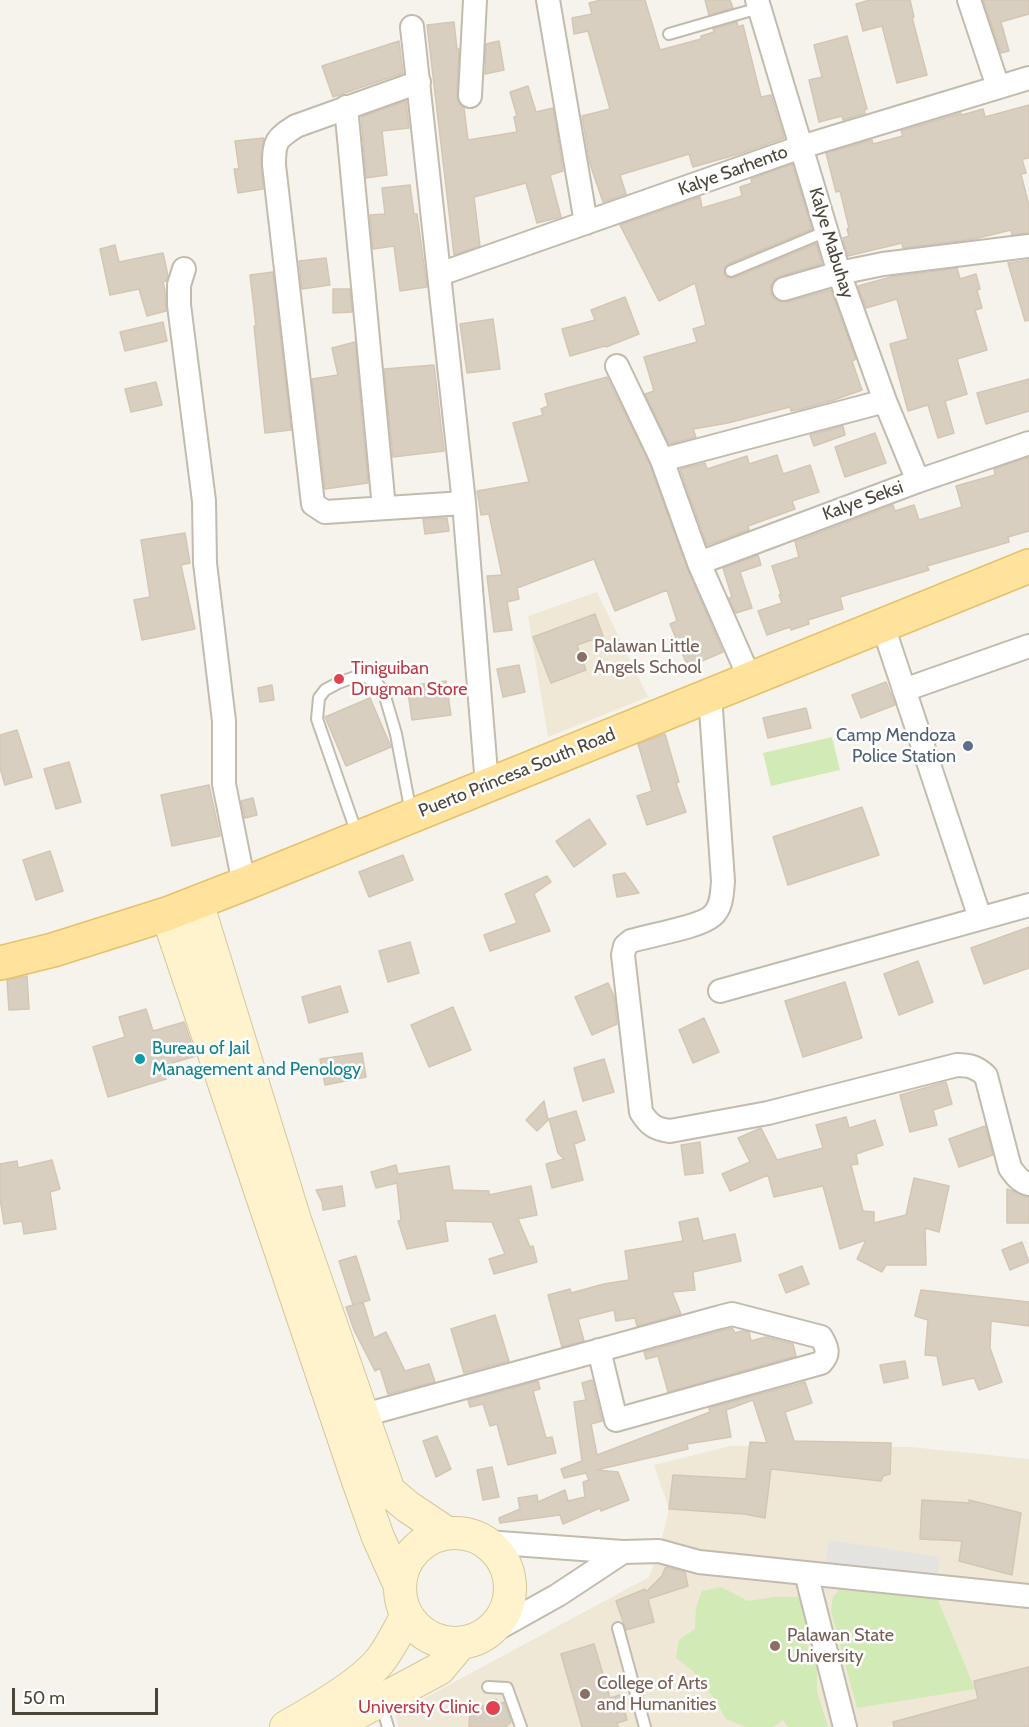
<!DOCTYPE html>
<style>
body{margin:0}
#map{position:relative;width:1029px;height:1727px;overflow:hidden;background:#f6f3ec;font-family:Cabin,sans-serif}
canvas{display:block}
.scale{position:absolute;left:12px;top:1688px;width:146px;height:27px;box-sizing:border-box;border:3px solid #4b4439;border-top:0;padding-left:8px;font-size:18px;line-height:21px;white-space:nowrap;color:#4b4439;-webkit-text-stroke:4px #fff;paint-order:stroke}
</style>
<div id="map">
<canvas width="1029" height="1727"></canvas>
<div class="scale">50 m</div>
</div>
<script>
const context = document.querySelector('canvas').getContext('2d');
context.lineJoin = 'round';
function paint(path, color) { context.fillStyle = color; context.fill(path, 'evenodd'); }
function stroke(path, color, width, dash) { context.strokeStyle = color; context.lineWidth = width; context.lineCap = dash ? 'butt' : 'round'; context.setLineDash(dash || []); context.stroke(path); }
function drawText(font, color, halo, rows, align = 'center') {
  context.font = font + ' Cabin,sans-serif'; context.lineWidth = 5; context.setLineDash([]); context.textBaseline = 'middle'; context.strokeStyle = halo; context.fillStyle = color; for (const [text, x, y, turn = 0] of rows) {
    context.save(); context.translate(x, y); context.rotate((+turn || 0) * Math.PI / 180); context.textAlign = isNaN(turn) ? turn : align; if (halo) context.strokeText(text, 0, 0); context.fillText(text, 0, 0); context.restore();
  }
}
const education = new Path2D(`
 M597 592 648 697 548 737 528 616Z
 M730 1446 911 1447 1029 1459V1727H398L395 1714 649 1577 659 1551 669 1509 654 1465Z`);
const green = new Path2D(`
 M832 737 840 770 771 786 763 753Z
 M721 1587 748 1601 774 1597H800L808 1616 805 1642 817 1658V1692L828 1727H788L783 1720 773 1727H746L726 1719 717 1702 693 1671 676 1658 679 1640 695 1629 696 1608 702 1591Z
 M839 1590 937 1598 975 1689 857 1708 831 1611 833 1597Z`);
const parking = new Path2D(`
 M829 1540 940 1557 937 1578 825 1565Z`);
const building = new Path2D(`
 M601 0H645L660 50 701 39V36L714 32 713 29 737 22 738 27 743 25 761 97 771 95 784 138 742 153 693 167 689 154 620 175 626 194 603 202 590 164 582 116 610 109 588 31 574 34 572 18 592 14 589 3Z
 M705 0H730L733 8 709 15Z
 M870 0H910L914 17H912L927 75 897 83 882 26 863 31 856 4Z
 M983 0H1029V14L1001 22 1009 51 1001 53Z
 M454 22 457 49H459L457 96 458 103 464 108 468 140 517 132 514 117 517 116 510 92 528 86 536 112 553 108 563 171 550 175 561 217 537 223 526 183 474 197 480 246 454 255 427 25Z
 M847 36 867 109 864 110 865 113 843 120 842 116 819 122 809 80 822 77 814 45Z
 M399 41 403 73 333 97 322 66Z
 M499 41 504 70 485 74 486 44Z
 M406 101 409 128 382 131 387 175 366 178 361 117Z
 M1029 105V158L1022 159 1026 173 1021 174 1029 206V233L1012 235 1011 230 974 239 903 248 902 243 848 256 843 238 849 236 847 229 849 228 840 191 836 192 826 153 872 140 873 144 903 136 901 131 961 113 962 115 983 109 985 117Z
 M264 138 261 157 263 189 238 193 234 169H239L235 141Z
 M792 164 812 229 728 264 725 267 724 273 727 277 734 278 816 244 822 264 780 276 775 279 771 285V293L774 298 780 302H787L831 290 856 359 852 361 862 390 834 400 801 409 791 411 790 407 728 423 693 429 696 437 669 444 645 394 654 391 644 357 697 342 693 329 706 325 695 283 659 301 620 225 700 197 702 208 742 196 740 187 752 183 751 179Z
 M410 185 414 214H417L427 287 400 291 394 246 373 249 370 215 385 214 382 188Z
 M115 245 119 262 163 253 168 276 166 281 163 282 165 291 166 311 147 316 139 289 110 295 100 249Z
 M326 258 330 285 302 289 299 261Z
 M1029 260V320L1025 321 1008 263Z
 M957 268 960 279 976 274 980 289 977 290 982 308 975 310 987 350 957 359 967 394 945 401 954 433 938 438 928 405 908 411 890 344 908 339 897 299 866 308 858 286 891 277Z
 M273 272 291 430 265 433 257 355 254 326H256L250 275Z
 M333 289H350L352 312 333 313Z
 M625 297 639 334 606 347 605 346 570 356 562 329 595 320 591 310Z
 M493 319 500 369 467 373 460 324Z
 M163 322 167 341 125 351 120 332Z
 M355 342 368 483 325 489 312 379 338 375 332 348Z
 M434 365 444 451 393 457 384 369Z
 M607 377 650 465 687 568 723 652 688 667 670 624 677 621 667 590 615 611 594 559 517 588 519 599 507 602 512 630 494 632 487 576 502 575 489 514 481 515 477 491 529 482 513 423 543 415 541 409 548 406 545 394Z
 M1029 379V411L986 424 977 393Z
 M156 382 162 405 131 412 125 389Z
 M843 426 845 435 814 446 810 435Z
 M875 433 886 463 845 477 835 447Z
 M777 455 783 474 810 465 819 492 792 501 795 509 748 526 749 530 707 545 680 469 705 463 707 469 747 456 749 464Z
 M1029 457V531L1008 537 1009 542 927 566 929 570 840 597 843 609 808 620 809 624 791 630 790 627 767 635 758 611 782 603 779 595H781L772 566 799 557 795 542 893 505 895 511 914 505 919 520 962 507 956 486 995 475 994 469Z
 M447 518 449 531 425 534 423 519Z
 M185 533 190 563 181 565 195 629 142 640 134 600 150 597 141 540Z
 M758 555 761 565 740 572 752 608 736 613 729 598 732 597 723 568Z
 M595 614 603 636 577 645 586 670 551 683 533 637Z
 M519 665 525 692 503 697 497 669Z
 M446 681 451 715 412 720 407 686Z
 M886 682 895 705 861 718 852 695Z
 M272 685 274 700 260 702 258 688Z
 M370 698 391 747 346 766 325 717Z
 M806 708 811 728 768 738 763 718Z
 M17 730 32 777 5 785 0 768V735Z
 M665 734 679 782 676 783 686 812 647 825 637 796 652 791 638 744Z
 M69 762 81 802 56 809 44 769Z
 M209 785 220 836 172 846 161 795Z
 M253 798 257 815 245 818 241 801Z
 M862 807 879 855 788 885 773 837Z
 M589 819 606 844 574 867 556 841Z
 M50 851 63 891 36 900 23 860Z
 M403 855 413 880 369 897 359 872Z
 M625 873 639 893 617 897 613 875Z
 M547 876 551 882 534 894 550 931 490 951 484 935 517 923 505 894Z
 M1029 927V968L984 984 971 948Z
 M410 942 419 973 388 982 379 951Z
 M918 961 933 1002 899 1015 884 974Z
 M27 976 29 1009 9 1010 7 980Z
 M845 982 862 1038 803 1057 785 1001Z
 M608 983 614 996 617 1024 592 1035 575 997Z
 M340 986 348 1012 309 1023 302 997Z
 M453 1007 471 1050 429 1067 411 1025Z
 M146 1009 153 1031 184 1022 196 1056 162 1066 166 1079 108 1097 93 1047 125 1037 119 1017Z
 M704 1018 719 1052 693 1063 679 1030Z
 M362 1053 366 1077 325 1085 320 1059Z
 M604 1059 614 1092 583 1101 574 1068Z
 M946 1082 952 1104 933 1110 937 1125 910 1132 900 1095Z
 M544 1101 548 1120 537 1131 526 1120Z
 M576 1111 585 1140 574 1144 583 1180 552 1188 546 1164 564 1159 558 1153 549 1119Z
 M846 1117 849 1128 875 1120 883 1145 856 1154 858 1164 851 1165 863 1211 874 1212V1223L906 1215 914 1178 949 1186 939 1232 925 1228 926 1265H886L882 1272 857 1259 866 1240 840 1249 823 1186 774 1197 768 1175 730 1191 722 1174 750 1162 738 1138 761 1128 777 1160 823 1148 816 1125Z
 M985 1126 993 1155 959 1167 949 1139Z
 M700 1142 703 1173 685 1175 681 1145Z
 M52 1160 60 1189 50 1192 56 1229 24 1234 22 1221 4 1224 0 1198V1164L17 1161 18 1168Z
 M396 1165 398 1174 449 1166 453 1190 489 1191V1195L531 1186 537 1215 518 1219 530 1247 533 1246 537 1262 494 1274 489 1259 505 1254 492 1222 445 1221 448 1241 407 1249 398 1221 401 1220 397 1183 376 1188 371 1172Z
 M342 1186 345 1206 323 1210 322 1202 316 1190Z
 M1007 1189 1029 1197V1223H1007Z
 M698 1218 703 1241 735 1234 741 1261 693 1272 695 1290 672 1292 681 1314 637 1326 635 1318 616 1321 614 1310 578 1319 584 1341 562 1347 548 1295 570 1289 571 1293 604 1284 629 1280 625 1251 683 1241 679 1222Z
 M1022 1242 1029 1262 1010 1270 1002 1250Z
 M356 1256 370 1300 353 1305 339 1261Z
 M802 1266 809 1284 786 1293 779 1275Z
 M921 1290 1029 1302V1326L991 1321 990 1348 1002 1382 979 1390 974 1378 943 1385 937 1356 925 1355 928 1320 915 1316Z
 M363 1302 374 1338 386 1332 405 1371 429 1364 435 1382 388 1394 380 1368 375 1371 354 1330 346 1307Z
 M495 1315 509 1361 464 1373 451 1329Z
 M732 1328 735 1333 742 1331 749 1332 751 1341 766 1337 793 1344 796 1356 668 1392 658 1356 646 1359 644 1352Z
 M905 1361 908 1378 884 1383 880 1365Z
 M592 1380 602 1421 591 1424 597 1455 710 1412 709 1408 805 1382 812 1403 785 1412 794 1441 891 1443 890 1474 883 1476 881 1481 771 1469 765 1518 744 1514 669 1509 673 1475 746 1479 750 1442 767 1443 753 1400 726 1410 731 1437 687 1444 688 1449 596 1470 618 1472 629 1500 601 1511 600 1508 563 1524 560 1515 500 1523 499 1518 520 1509 518 1498 537 1495 538 1502 565 1490 568 1501 585 1497 583 1482 589 1480 586 1473 564 1478 561 1469 582 1461 574 1402 586 1400 582 1383Z
 M538 1381 540 1389 533 1391 546 1438 552 1437 556 1453 508 1465 497 1424 490 1426 483 1404 470 1407 468 1400Z
 M437 1436 451 1469 436 1477 423 1441Z
 M492 1467 499 1497 483 1500 477 1470Z
 M922 1500 969 1503V1500L1021 1513 1012 1575 959 1561 962 1541 920 1539Z
 M667 1567 685 1572 688 1586 648 1599 654 1622 626 1630 616 1601 645 1589 646 1592 662 1576 665 1568Z
 M594 1644 610 1698 620 1695 627 1720 617 1723 618 1727H582L561 1654Z
 M1029 1667V1727H894L893 1722 978 1699 974 1681Z
 M496 1699 499 1704 504 1702 511 1722 505 1727H469L470 1713Z`);
const lane = new Path2D(`
 M669 34 759 8
 M731 271 827 231
 M357 834 317 719 319 698 325 690 338 683 355 677H366L377 683 384 693 396 734 411 813
 M618 1628 645 1727
 M488 1687 507 1688 521 1727
 M381 1704 388 1727`);
const street = new Path2D(`
 M548 0 586 223
 M757 0 839 273 885 401 918 481
 M969 0 998 87
 M412 27 464 503 487 785
 M419 82 296 126C276 139 274 141 274 165L313 504 325 512 464 503
 M470 96 475 0
 M346 107 384 508
 M184 269 179 285V305L204 501 205 563 224 721V784L244 884
 M440 274 801 147 1029 78
 M784 289 839 273 883 264 1029 246
 M617 366 662 460 699 563 750 679
 M662 460 885 401
 M699 563 918 481 1029 443
 M883 626 980 918
 M904 690 1029 646
 M710 695 723 881C722 893 722 908 712 916 700 927 650 935 631 941L625 946 623 955 641 1112C649 1125 655 1129 670 1131L768 1113 957 1065C969 1065 977 1067 986 1076L1010 1168C1016 1176 1020 1182 1029 1184
 M720 991 1029 905
 M364 1415 720 1317 732 1314 821 1337C827 1347 830 1354 821 1363L616 1420 599 1350
 M486 1542 623 1552 659 1551 699 1562 1029 1596
 M806 1573 845 1727
 M481 1638 558 1595 623 1552`);
const secondary = new Path2D(`
 M197 902 295 1220 389 1491 408 1507 447 1533
 M167 914 358 1481 378 1537 400 1586
 M400 1588a55 55 0 1 1 110 0a55 55 0 1 1-110 0Z
 M286 1727C311 1713 360 1684 378 1663 390 1649 398 1631 407 1615
 M331 1727 439 1669 460 1644`);
const primary = new Path2D(`
 M0 963 53 950 167 914 244 884 1029 566`);
const markers = [
 [582,657,6,"#8d6e63"],
 [339,679,6,"#e0444e"],
 [968,746,6,"#5c6f8a"],
 [140,1059,6,"#0f9aa8"],
 [775,1646,6,"#8d6e63"],
 [585,1694,6,"#8d6e63"],
 [493,1708,8,"#e0444e"]
];
const streetNames = [
 ["Kalye Sarhento",733,171,-20],
 ["Kalye Mabuhay",831,243,73],
 ["Kalye Seksi",863,501,-20],
 ["Puerto Princesa South Road",517,773,-22]
];
const educationNames = [
 ["Palawan Little",594,647],
 ["Angels School",594,668],
 ["Palawan State",787,1636],
 ["University",787,1657],
 ["College of Arts",597,1684],
 ["and Humanities",597,1705]
];
const healthNames = [
 ["Tiniguiban",351,669],
 ["Drugman Store",351,690],
 ["University Clinic",480,1708,"right"]
];
const serviceNames = [
 ["Camp Mendoza",956,736],
 ["Police Station",956,757]
];
const cultureNames = [
 ["Bureau of Jail",152,1049],
 ["Management and Penology",152,1070]
];
paint(education, '#efe8d6');
paint(green, '#d2eab5');
paint(parking, '#e5e3e0');
paint(building, '#d8cfc1');
stroke(building, '#d3c7b4', 1.5);
stroke(lane, '#c2bbae', 14);
stroke(street, '#c2bbae', 26);
stroke(secondary, '#d6c79b', 34);
stroke(primary, '#e6c16a', 36);
stroke(lane, '#fff', 10);
stroke(street, '#fff', 22);
stroke(secondary, '#fff3cd', 32);
stroke(primary, '#ffe39c', 33);
for (const [x, y, r, color] of markers) { const dot = new Path2D(); dot.arc(x, y, r, 0, 2 * Math.PI); context.fillStyle = color; context.fill(dot); stroke(dot, '#fff', 2); }
drawText('18px', '#4b4439', '#fff', streetNames);
drawText('18px', '#785e54', '#fff', educationNames, 'left');
drawText('18px', '#be3a42', '#fff', healthNames, 'left');
drawText('18px', '#4e5e75', '#fff', serviceNames, 'right');
drawText('18px', '#0d838f', '#fff', cultureNames, 'left');
</script>
